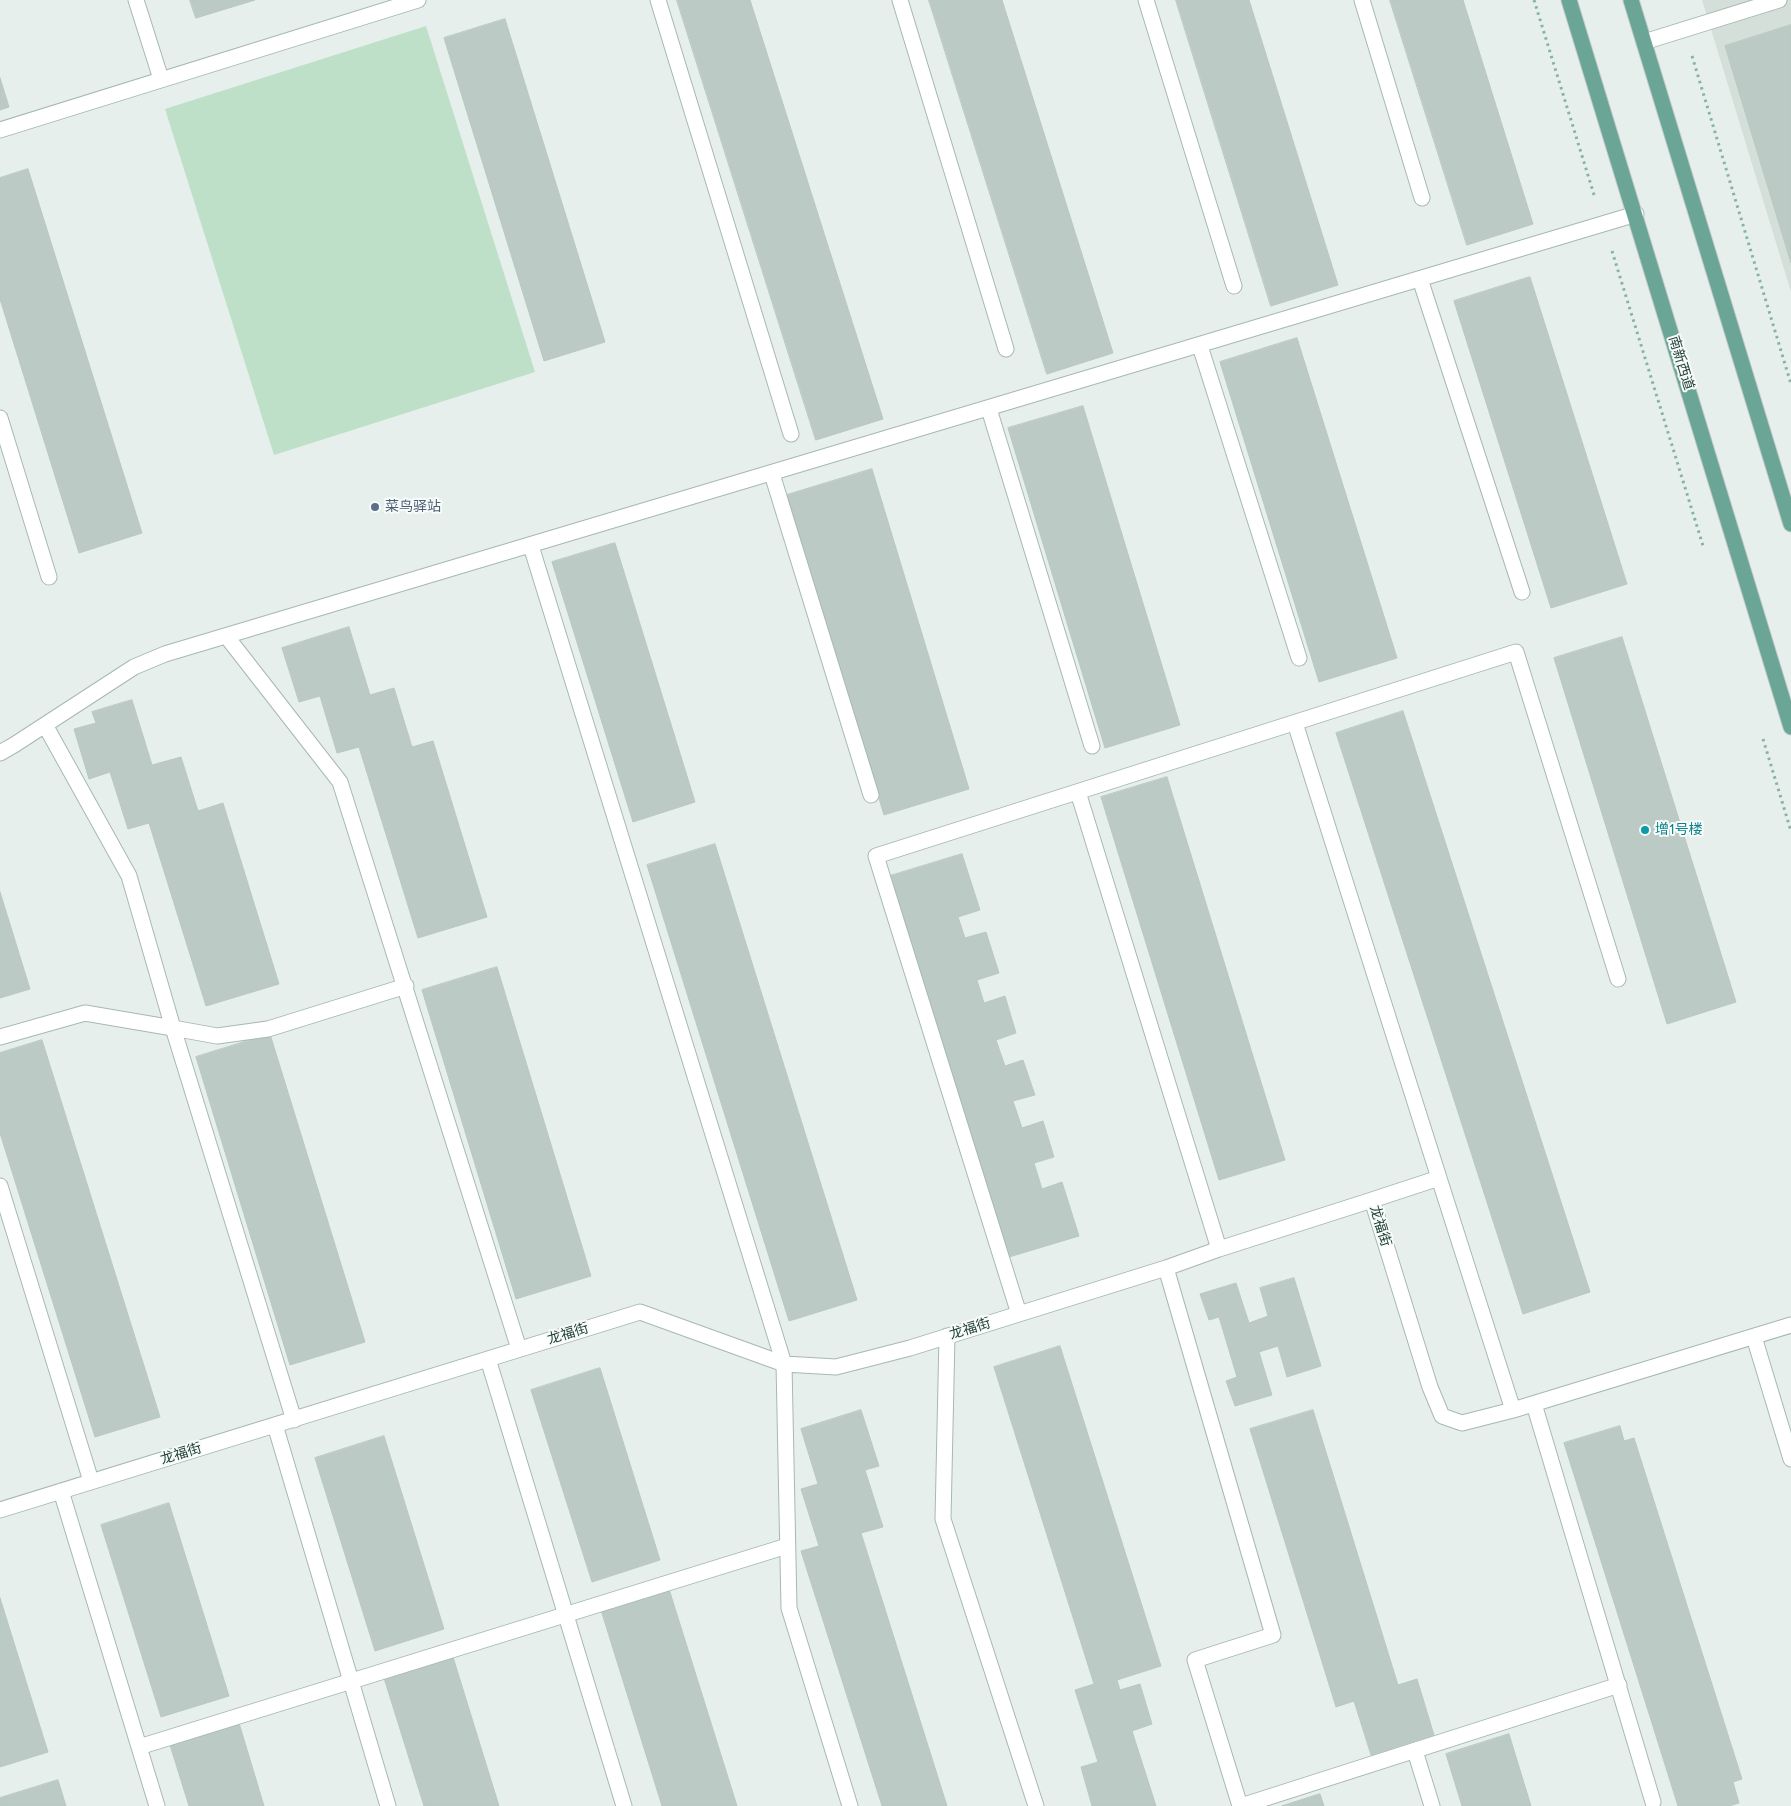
<!DOCTYPE html>
<meta charset="utf-8">
<style>
body{margin:0}
canvas{display:block;background:#e6efeb}
</style>
<canvas width="1791" height="1806"></canvas>
<script>
const context = document.querySelector('canvas').getContext('2d');
context.lineJoin = 'round';
function paint(path, color) { context.fillStyle = color; context.fill(path, 'evenodd'); }
function stroke(path, color, width, dash) { context.strokeStyle = color; context.lineWidth = width; context.lineCap = dash ? 'butt' : 'round'; context.setLineDash(dash || []); context.stroke(path); }
function drawText(font, color, halo, rows, align = 'center') {
  context.font = font + ' Figtree,"Noto Sans SC",sans-serif'; context.lineWidth = 4; context.setLineDash([]); context.textBaseline = 'middle'; context.strokeStyle = halo; context.fillStyle = color; for (const [text, x, y, turn = 0] of rows) {
    context.save(); context.translate(x, y); context.rotate((+turn || 0) * Math.PI / 180); context.textAlign = isNaN(turn) ? turn : align; if (halo) context.strokeText(text, 0, 0); context.fillText(text, 0, 0); context.restore();
  }
}
const built = new Path2D(`
 M1702 0H1791V292L1714 39Z`);
const green = new Path2D(`
 M426 26 535 372 274 455 165 109Z`);
const building = new Path2D(`
 M190 0H255L196 18Z
 M677 0H750L883 419 816 440Z
 M929 0H1002L1113 353 1047 374Z
 M1176 0H1249L1338 285 1271 306Z
 M1390 0H1463L1533 224 1467 245Z
 M505 19 605 342 544 361 444 38Z
 M1791 25V263L1725 46Z
 M0 78 9 107 0 110Z
 M28 169 142 533 79 553 0 299V178Z
 M1530 277 1627 584 1551 608 1454 301Z
 M1297 338 1397 658 1319 682 1220 362Z
 M1083 406 1180 725 1105 748 1008 428Z
 M872 469 969 789 884 815 787 495Z
 M615 543 695 802 633 822 552 562Z
 M349 627 370 695 394 688 412 747 433 741 487 917 418 938 359 747 337 753 320 696 299 702 282 648Z
 M1622 637 1736 1002 1667 1024 1554 658Z
 M132 700 152 765 181 757 198 811 223 803 279 984 206 1006 149 823 128 829 110 772 89 779 74 729 96 723 92 712Z
 M1403 711 1590 1292 1523 1314 1336 733Z
 M1167 777 1285 1160 1219 1180 1101 797Z
 M715 844 857 1300 789 1321 647 865Z
 M962 854 980 910 958 917 965 938 986 932 999 973 977 980 984 1003 1005 996 1016 1033 996 1040 1005 1066 1023 1060 1035 1095 1013 1101 1022 1128 1043 1121 1054 1157 1034 1163 1042 1189 1062 1182 1079 1236 1009 1257 890 876Z
 M0 892 30 989 0 998Z
 M497 967 591 1276 516 1299 422 990Z
 M270 1034 365 1342 290 1365 196 1057Z
 M42 1040 160 1417 95 1437 0 1133V1053Z
 M1294 1278 1321 1366 1287 1377 1278 1346 1259 1352 1272 1395 1235 1406 1226 1381 1237 1377 1219 1317 1209 1320 1200 1294 1236 1283 1249 1323 1268 1316 1260 1288Z
 M1060 1346 1161 1666 1117 1680 1120 1690 1140 1684 1152 1724 1132 1731 1156 1806H1092L1081 1767 1098 1762 1075 1690 1094 1684 994 1367Z
 M600 1368 660 1560 592 1582 531 1390Z
 M861 1410 879 1466 865 1470 883 1527 861 1533 947 1806H882L801 1551 819 1546 801 1489 818 1484 801 1429Z
 M1313 1410 1398 1685 1417 1679 1434 1735 1371 1755 1354 1701 1336 1707 1250 1429Z
 M1620 1426 1624 1441 1634 1438 1742 1779 1733 1782 1739 1803 1729 1806H1678L1564 1443Z
 M384 1436 444 1629 375 1651 315 1458Z
 M169 1503 229 1696 161 1717 101 1525Z
 M669 1589 737 1806H662L601 1610Z
 M0 1598 48 1752 0 1767Z
 M453 1657 499 1806H424L384 1678Z
 M239 1723 264 1806H189L170 1745Z
 M1509 1734 1531 1806H1462L1446 1754Z
 M58 1780 66 1806H0V1798Z
 M1320 1794 1324 1806H1282Z`);
const path = new Path2D(`
 M1534 0 1595 198
 M1692 56 1791 384
 M1612 251 1704 549
 M1763 739 1791 831`);
const service = new Path2D(`
 M0 1037 85 1013 173 1028`);
const minor = new Path2D(`
 M136 0 161 79
 M658 0 791 434
 M900 0 1006 349
 M1146 0 1234 286
 M1362 0 1422 198
 M1644 42 1779 0
 M0 130 418 0
 M1420 279 1522 592
 M1200 346 1299 658
 M989 409 1092 746
 M0 418 49 577
 M772 474 871 795
 M531 546 784 1364 789 1608 850 1806
 M227 637 340 782 519 1349
 M1295 723 1439 1178 1372 1200
 M45 725 129 876 173 1028 294 1420
 M0 753 14 745 134 667 165 654 1636 214
 M1078 792 1219 1249
 M173 1028 217 1036 268 1029 406 986
 M1439 1178 1513 1410
 M0 1186 91 1481
 M1166 1268 1273 1635 1195 1660 1240 1806
 M1019 1314 876 856 1516 652 1618 979
 M947 1336 943 1519 1036 1806
 M1754 1337 1791 1459
 M488 1359 624 1806
 M1534 1404 1653 1802
 M275 1425 388 1806
 M61 1491 157 1806
 M0 1510 640 1312 784 1364 836 1367 910 1348 1166 1268 1219 1249 1372 1200 1430 1387 1442 1416 1462 1423 1513 1410 1791 1325
 M139 1747 787 1546
 M1415 1751 1432 1806
 M1241 1806 1619 1685`);
const primary = new Path2D(`
 M1569 0 1791 727
 M1631 0 1791 524`);
const markers = [
 [375,507,5,"#5c6f8a"],
 [1645,830,5,"#0f9aa8"]
];
const streetNames = [
 ["南新西道",1681,363,73],
 ["龙福街",1380,1226,73],
 ["龙福街",970,1329,-17],
 ["龙福街",568,1334,-17],
 ["龙福街",181,1454,-17]
];
const serviceNames = [
 ["菜鸟驿站",385,507]
];
const cultureNames = [
 ["增1号楼",1655,830]
];
paint(built, '#d4dfda');
paint(green, '#bfe0c8');
paint(building, '#bbcac4');
stroke(building, '#b8c9c2', 1);
stroke(service, '#a8b8b2', 17);
stroke(minor, '#a8b8b2', 17);
stroke(primary, '#c2cac8', 17);
stroke(path, '#86b3a5', 3, [2.5, 4]);
stroke(service, '#fff', 15);
stroke(minor, '#fff', 15);
stroke(primary, '#6aa596', 15);
for (const [x, y, r, color] of markers) { const dot = new Path2D(); dot.arc(x, y, r, 0, 2 * Math.PI); context.fillStyle = color; context.fill(dot); stroke(dot, '#f7fbf9', 2); }
drawText('14px', '#24423a', '#f7fbf9', streetNames);
drawText('14px', '#4e5e75', '#f7fbf9', serviceNames, 'left');
drawText('14px', '#0d838f', '#f7fbf9', cultureNames, 'left');
</script>
